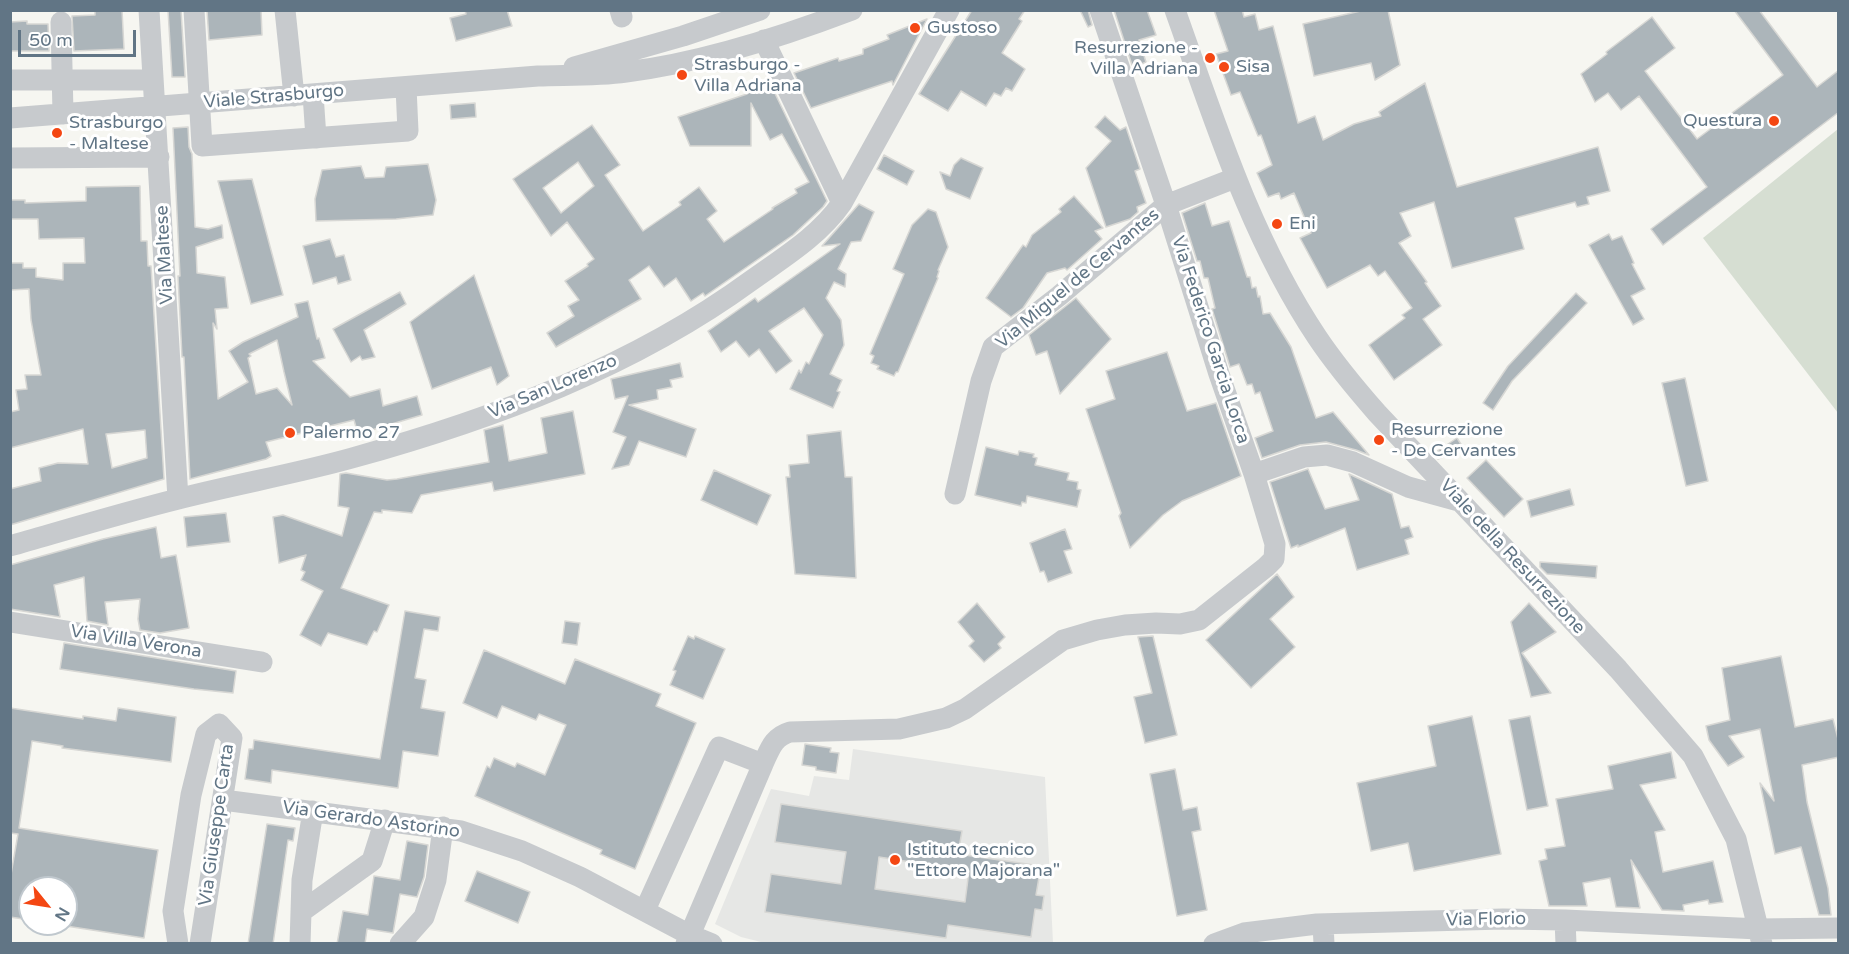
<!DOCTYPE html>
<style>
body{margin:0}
#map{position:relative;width:1849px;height:954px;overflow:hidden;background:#f6f6f1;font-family:"Varela Round",sans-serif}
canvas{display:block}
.frame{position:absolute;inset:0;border:12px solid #617585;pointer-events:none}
.north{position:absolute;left:18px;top:876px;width:60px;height:60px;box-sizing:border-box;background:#fff;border:2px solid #c0c8ce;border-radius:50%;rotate:120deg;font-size:16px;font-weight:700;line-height:24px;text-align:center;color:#617585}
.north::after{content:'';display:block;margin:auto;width:21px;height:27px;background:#f44713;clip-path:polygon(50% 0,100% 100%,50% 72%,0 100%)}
.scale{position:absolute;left:18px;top:30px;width:118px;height:27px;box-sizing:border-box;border:3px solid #617585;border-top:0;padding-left:8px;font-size:18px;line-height:21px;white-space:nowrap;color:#617585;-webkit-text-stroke:4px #fff;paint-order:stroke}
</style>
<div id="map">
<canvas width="1849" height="954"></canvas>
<div class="frame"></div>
<div class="north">N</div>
<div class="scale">50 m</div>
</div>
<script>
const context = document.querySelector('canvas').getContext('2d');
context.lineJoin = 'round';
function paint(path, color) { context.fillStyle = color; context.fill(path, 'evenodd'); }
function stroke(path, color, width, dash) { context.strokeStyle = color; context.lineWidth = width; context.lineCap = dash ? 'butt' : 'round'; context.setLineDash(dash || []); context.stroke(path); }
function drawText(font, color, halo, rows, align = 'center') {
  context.font = font + ' "Varela Round",sans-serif'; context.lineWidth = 6; context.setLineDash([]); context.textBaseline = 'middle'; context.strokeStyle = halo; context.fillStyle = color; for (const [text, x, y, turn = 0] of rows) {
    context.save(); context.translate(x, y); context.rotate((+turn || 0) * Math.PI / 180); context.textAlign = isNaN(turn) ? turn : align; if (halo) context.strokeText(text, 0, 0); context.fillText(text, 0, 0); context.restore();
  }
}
const built = new Path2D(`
 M853 749 1045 777 1053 943H765L741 937 715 924 771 789 809 796 814 776 849 780Z`);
const green = new Path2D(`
 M1838 129V413L1703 238Z`);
const building = new Path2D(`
 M95 10H122L124 49 74 51 72 16 95 15Z
 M168 10H181L185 77H172Z
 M207 10H261L262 35 209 40Z
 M465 10H507L512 26 456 41 450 18 466 14Z
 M972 10H1025L1019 19 1022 21 1002 53 1025 69 1012 91 1006 88 1001 96 994 93 986 106 961 91 948 111 919 94Z
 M1080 10H1088L1092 25 1088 27Z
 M1114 10H1147L1156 35 1139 40 1146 62 1133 68Z
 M1214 10H1242L1244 17 1255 14 1259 30 1273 26 1298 123 1315 116 1323 140 1354 124 1381 116 1379 112 1425 83 1457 187 1598 147 1610 191 1587 197 1589 204 1577 207 1575 202 1515 218 1524 249 1452 268 1434 202 1400 213 1411 236 1399 243 1427 282 1425 283 1441 306 1423 319 1442 345 1394 380 1369 345 1405 318 1402 315 1412 308 1385 271 1378 276 1370 265 1327 288 1300 238 1311 233 1294 193 1281 199 1279 193 1268 197 1257 173 1272 165 1261 135 1258 136 1240 92 1231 95 1216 54 1228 51Z
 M1365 10H1388L1400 65 1375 80 1371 63 1314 76 1303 24Z
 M1734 10H1759L1817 87 1839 70V112L1663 245 1651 229 1707 187 1639 96 1621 110 1608 93 1595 102 1581 74 1607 54 1606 52 1652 17 1675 48 1645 71 1697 139 1783 75Z
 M927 19 893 85 892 81 811 108 794 73 838 58 839 61 863 54V49L889 39 887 35Z
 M27 21V24H48L49 51H10V22Z
 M768 79 827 201 823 207 793 235 705 296 703 293 691 301 676 278 664 287 649 266 629 280 641 299 556 347 547 333 574 316 568 306 579 300 565 281 588 266 587 264 594 259 567 222 551 236 513 179 592 125 620 165 605 175 643 231 681 205 679 202 699 187 717 211 707 219 724 242 773 209 772 208 797 193 795 189 809 182 782 134 770 140 751 103V146H690L678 117 747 94ZM578 162 594 186 561 213 543 188Z
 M475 103 476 117 451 119 450 105Z
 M1105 116 1120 130 1126 127 1140 169 1135 171 1146 203 1137 207 1138 212 1130 219 1106 227 1086 168 1111 141 1095 127Z
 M188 127 189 147 192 154 195 227 208 229 222 225 223 238 196 247 197 273 225 277 228 308 215 309 217 329 213 323 218 399 248 382 229 351 243 342 298 317 295 304 308 301 317 339 319 338 325 358 313 361 350 397 380 389 383 406 417 396 422 415 358 434 354 420 266 442 271 456 266 459 190 479 184 357H182L178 276H180L173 128ZM277 340 284 372 292 405 277 388 256 394 248 358 251 356 249 354Z
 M884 155 914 171 907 185 877 169Z
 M961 158 983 168 970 199 946 189 940 172 950 176 954 165Z
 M428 164 436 200 433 215 396 219 316 221 315 199 322 170 361 166 365 178 384 177 386 167Z
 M252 179 283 295 251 304 218 181Z
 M140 186 141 241H147L148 266H151L164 479 10 525V489L41 481 39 468 58 463 88 464 83 429 10 448V412L19 410 16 390 27 389 25 375H41L31 320 29 289 10 290V263H23V268H36V277L63 280V263H85L84 238 39 239 38 219H10V200H25V203L86 201V187ZM145 430 147 458 112 468 106 434Z
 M1074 196 1103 228 1095 231 1102 239 1067 270 1065 268 1047 273 1023 308 1011 317 986 298 1023 245 1026 247 1032 235 1061 212 1059 209Z
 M1205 203 1212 226 1229 221 1247 277H1250L1252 288 1256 287 1258 297 1260 296 1263 314 1270 313 1291 347 1316 418 1333 412 1369 455 1356 450 1326 442 1300 445 1262 458 1255 438 1273 431 1260 392 1255 394 1252 384 1247 385 1239 364 1230 367 1212 309 1215 308 1208 278H1204L1200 261H1197L1182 213Z
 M859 204 874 212 861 241 851 242 838 269 846 274 845 287 834 282 826 298 841 320 844 345 830 374 842 380 837 391 840 392 833 408 790 389 799 370 801 373 806 362 809 364 823 335 804 308 769 331 792 361 776 373 759 349 749 357 736 341 721 352 708 331 755 298 758 302 840 244 822 246Z
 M928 209 936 212 948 247 938 270 939 271 937 277 938 278 898 372H896L894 376 877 369 879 366 871 363 874 356 870 354 904 274 893 269 912 225Z
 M1609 234 1612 240 1622 236 1634 263 1632 264 1645 289 1631 296 1644 319 1633 325 1589 245Z
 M330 239 336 257 344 255 351 280 338 284 336 277 313 284 303 246Z
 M474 275 509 376 497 385 491 367 432 389 410 322Z
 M400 292 406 304 364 330 375 357 362 360 360 356 351 362 333 329Z
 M1576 293 1587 303 1512 381 1493 410 1483 403 1508 366Z
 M1076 298 1111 339 1060 394 1047 351 1036 355 1029 335Z
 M1167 352 1187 411 1216 403 1241 476 1182 501 1163 515 1130 548 1119 516 1121 513 1086 409 1115 399 1106 371Z
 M680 363 683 377 670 380 672 387 657 390 658 399 629 405 696 429 686 457 639 441 629 465 612 469 626 437 613 432 628 396 615 399 611 379Z
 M1685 378 1708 481 1686 486 1662 383Z
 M573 411 585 474 494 491 492 482 421 495 412 513 382 510V513L374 512 341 588 389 605 377 632 374 631 367 645 328 633 321 646 300 635 323 591 301 580 305 572 301 570 306 555 279 563 273 517 283 515 342 536 349 508 338 506 340 474 346 473 387 480 397 479 489 462 484 430 503 425 509 461 547 453 541 418Z
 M841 431 845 477H852L856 578 795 574 786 477H790L789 465 809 463 807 435Z
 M1457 438 1464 449 1438 459 1433 454Z
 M986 447 1018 455 1019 451 1034 454 1033 457 1037 458 1035 465 1069 473 1067 480 1078 482 1077 489 1081 490 1077 507 1027 496 1026 503 1022 502 1021 506 975 495Z
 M1486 460 1523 499 1504 517 1467 478Z
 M1308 469 1325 509 1359 500 1349 474 1392 494 1401 528 1409 526 1413 537 1405 540 1409 554 1357 570 1345 528 1298 547V545L1291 548 1270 482Z
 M714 470 771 495 757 525 701 500Z
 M1570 489 1574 505 1531 517 1527 501Z
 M226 513 230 542 187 547 184 517Z
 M156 527 161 558 176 555 189 628 160 633 140 630 138 619 140 599 105 602 108 625 87 621 84 577 54 585 60 617 10 609V565L103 539Z
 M1065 529 1072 549 1064 551 1072 573 1048 582 1044 571 1040 572 1030 543Z
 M1540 562 1597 566 1596 578 1547 574 1540 567Z
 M1277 574 1294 597 1270 619 1295 647 1251 688 1206 640Z
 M977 603 1005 637 998 644 1001 648 984 662 969 646 974 641 958 622Z
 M1529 603 1556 632 1522 653 1551 693 1531 697 1511 622Z
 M405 611 440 617 438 631 424 629 415 678 426 680 421 708 445 712 438 756 403 751 398 788 272 770 271 783 245 779 249 749H253L254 740 380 759Z
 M565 621 580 623 577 645 562 643Z
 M688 636 694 639 695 636 725 649 703 699 670 685 676 671 673 670Z
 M1153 636 1177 735 1145 743 1134 697 1152 693 1138 637Z
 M64 643 236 671 233 693 194 689 60 669Z
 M484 650 565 684 575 659 661 694 656 706 696 723 635 869 600 854 602 850 475 796 487 766 490 768 494 758 515 767 517 763 545 775 566 725 539 714 536 720 502 706 497 718 463 703Z
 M1781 656 1795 727 1833 719 1839 743V757L1802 765 1807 802 1828 888 1831 915H1819L1801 847 1775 854 1760 783 1774 801 1760 729 1729 736 1744 757 1728 766 1709 740 1706 726 1730 720 1722 668Z
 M10 708 83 719V716L116 721 118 708 176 717 171 762 62 748 63 746 32 741 19 828 158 850 144 938 66 926V888H30V920L10 917V880L18 834 10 833Z
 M1472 716 1501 854 1414 871 1408 843 1371 851 1357 783 1436 766 1428 726Z
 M1530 716 1548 806 1527 810 1509 720Z
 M805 744 831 748 830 752 839 753 836 773 816 770V767L802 765Z
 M1671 752 1676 778 1640 785 1665 830 1655 832 1663 872 1713 861 1723 902 1709 904 1708 900 1683 905 1684 911 1662 910 1631 860 1640 908 1616 907 1610 878 1583 883 1587 906H1549L1539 861 1547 859 1545 849 1565 846 1556 799 1613 789 1608 766Z
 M1175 769 1183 810 1197 807 1201 830 1192 832 1207 910 1177 916 1150 774Z
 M781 804 962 831 958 854 1041 866 1036 895 1044 896 1042 910 1035 909 1031 937 948 925 946 938 765 912 771 874 841 884 846 852 775 842ZM879 857 969 871 965 902 875 889Z
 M267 824 295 828 293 841 288 840 273 944H248Z
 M407 841 428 845 424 877 417 897 400 894 393 933 367 929 365 944H337L343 911 368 915 374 876 400 880Z
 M477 871 530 892 518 923 465 901Z`);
const minor = new Path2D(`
 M149 10 178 499
 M194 10 202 146 408 131 406 87
 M285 10 294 96
 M620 10 622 17
 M1175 10C1215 122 1251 238 1317 337 1335 364 1356 389 1377 413L1618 669 1693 756 1736 839 1762 944
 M61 22 63 114
 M764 40 842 203
 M574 67 683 36 760 10
 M10 80H153
 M313 94 316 138
 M10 118 538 76C567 75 597 76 626 72 701 63 781 37 852 10
 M10 158 159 157
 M1254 474 1304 457 1327 455 1353 462 1408 487 1459 501
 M955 494 981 381 993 347 1059 296 1166 205 1235 178
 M10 546C66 530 122 513 178 499 236 484 295 474 352 458 493 419 633 367 752 280 784 257 819 236 842 203L949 10
 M10 622 262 662
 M223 800 461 831 522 851 580 877 690 935 712 944
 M645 910 719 747 763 764
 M301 912 372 861 385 820
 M1565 920 1566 944
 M1323 924 1324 944
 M178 944 173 911 191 795 206 734 219 724 232 738 200 944
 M300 944 302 880 313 811
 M400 944 424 917 436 880 443 827
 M686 944 763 764C770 749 773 737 790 732L899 729 946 718 965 709 1063 640 1097 630 1125 625 1156 623 1180 624 1199 620 1266 567 1274 559 1275 544 1254 474 1219 374 1166 205 1100 10
 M1214 944 1244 933 1317 924 1503 919 1565 920 1759 929 1838 928`);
const markers = [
 [915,28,6,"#f44713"],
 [1210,58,6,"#f44713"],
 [1224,67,6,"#f44713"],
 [682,75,6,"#f44713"],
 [1774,121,6,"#f44713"],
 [57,133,6,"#f44713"],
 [1277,224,6,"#f44713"],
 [290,433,6,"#f44713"],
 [1379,440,6,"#f44713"],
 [895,860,6,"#f44713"]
];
const poiNames = [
 ["Gustoso",927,28],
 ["Resurrezione -",1198,48,"right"],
 ["Villa Adriana",1198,69,"right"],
 ["Strasburgo -",694,65],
 ["Villa Adriana",694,86],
 ["Sisa",1236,67],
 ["Questura",1762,121,"right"],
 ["Strasburgo",69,123],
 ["- Maltese",69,144],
 ["Eni",1289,224],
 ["Resurrezione",1391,430],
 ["- De Cervantes",1391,451],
 ["Palermo 27",302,433],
 ["Istituto tecnico",907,850],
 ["\"Ettore Majorana\"",907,871]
];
const streetNames = [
 ["Viale Strasburgo",274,97,-5],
 ["Via Maltese",165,255,-93],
 ["Via Miguel de Cervantes",1078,279,-40],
 ["Via Federico Garcia Lorca",1210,340,72],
 ["Via San Lorenzo",553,387,-23],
 ["Viale della Resurrezione",1512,557,47],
 ["Via Villa Verona",136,642,9],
 ["Via Gerardo Astorino",371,820,8],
 ["Via Giuseppe Carta",217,825,-82],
 ["Via Florio",1486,920,-1]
];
paint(built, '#e6e7e5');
paint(green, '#d6ded2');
paint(building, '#acb5ba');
stroke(building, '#d7d7d4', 1.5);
stroke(minor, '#c7cacd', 21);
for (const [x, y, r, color] of markers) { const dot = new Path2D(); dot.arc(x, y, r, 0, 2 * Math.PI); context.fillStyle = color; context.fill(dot); stroke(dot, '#fff', 2); }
drawText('18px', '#617585', '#fff', poiNames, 'left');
drawText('18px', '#617585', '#fff', streetNames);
</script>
